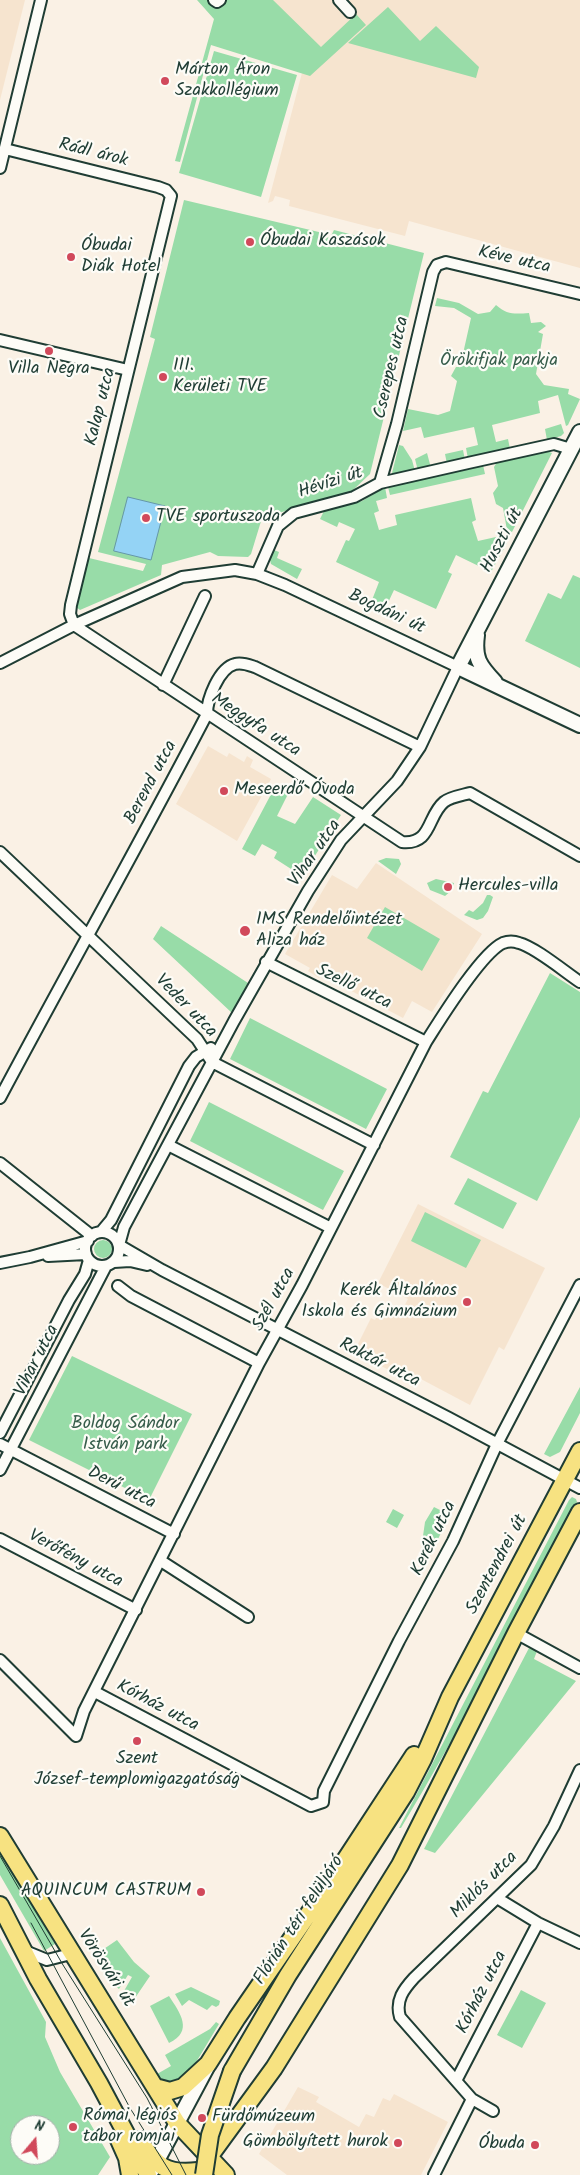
<!DOCTYPE html>
<meta charset="utf-8">
<style>
body{margin:0}
#map{position:relative;width:580px;height:2175px;overflow:hidden;background:#faf1e5;font-family:Kalam,sans-serif}
canvas{display:block}
.north{position:absolute;left:10px;top:2115px;width:50px;height:50px;box-sizing:border-box;background:#fdfcf7;border:1px solid #a4b0a9;border-radius:50%;rotate:18deg;font-size:14px;font-weight:700;line-height:20px;text-align:center;color:#1f3d34}
.north::after{content:'';display:block;margin:auto;width:18px;height:22px;background:#d1495b;clip-path:polygon(50% 0,100% 100%,50% 72%,0 100%)}
</style>
<div id="map">
<canvas width="580" height="2175"></canvas>
<div class="north">N</div>
</div>
<script>
const context = document.querySelector('canvas').getContext('2d');
context.lineJoin = 'round';
function paint(path, color) { context.fillStyle = color; context.fill(path, 'evenodd'); }
function stroke(path, color, width, dash) { context.strokeStyle = color; context.lineWidth = width; context.lineCap = dash ? 'butt' : 'round'; context.setLineDash(dash || []); context.stroke(path); }
function drawText(font, color, halo, rows, align = 'center') {
  context.font = font + ' Kalam,sans-serif'; context.lineWidth = 4.5; context.setLineDash([]); context.textBaseline = 'middle'; context.strokeStyle = halo; context.fillStyle = color; for (const [text, x, y, turn = 0] of rows) {
    context.save(); context.translate(x, y); context.rotate((+turn || 0) * Math.PI / 180); context.textAlign = isNaN(turn) ? turn : align; if (halo) context.strokeText(text, 0, 0); context.fillText(text, 0, 0); context.restore();
  }
}
const built = new Path2D(`
 M0 0H25L0 100Z
 M202 0H580V268L409 221 405 236 289 206 290 200 283 198 275 196 273 201 268 203 303 69 217 13Z
 M208 746 227 757 229 753 244 762 247 756 253 760 250 767 271 779 237 841 176 804Z
 M376 863 482 934 432 1012 412 1001 403 1018 321 975 319 978 308 971 310 968 285 954 332 875 357 889Z
 M418 1204 545 1268 504 1350 499 1347 470 1405 419 1378 416 1384 354 1352 371 1318 375 1320 377 1316 382 1318 384 1314 388 1316 391 1312 395 1314 397 1311 401 1312 408 1299 378 1283Z
 M298 2087 319 2097 316 2102 359 2127 366 2114 374 2117 383 2098 390 2101 394 2094 448 2122 421 2175H287L259 2154Z`);
const green = new Path2D(`
 M197 0H209L215 6 226 0H273L321 47 356 14 366 25 310 76 211 45 180 162 175 161 214 19Z
 M388 7 420 41 436 26 479 67 476 78 348 43Z
 M214 51 297 75 261 197 179 173Z
 M184 200 323 233 322 236 330 238 334 230 424 253 370 474 352 491 262 518 251 554 248 557 218 556 210 552 162 565 161 575 80 610 76 607 89 558 143 571 146 564 98 552 155 339 150 337Z
 M437 298 459 303 478 314 490 312 496 305C507 315 515 314 529 313L531 323 541 322 546 326 538 332 543 334 536 374 544 385 569 389 568 394 580 399 568 425 566 426 558 395 538 401 540 413 492 425 496 442 508 439 510 449 468 459 466 448 478 445 474 427 424 438 421 427 403 431 408 409 438 415 450 411 457 381 451 376 456 367H460L471 318 454 308 435 306Z
 M561 424 564 433 561 436 547 440 545 429Z
 M399 445 403 446 412 460 415 471 398 475 392 473Z
 M463 450 465 460 447 464 445 454Z
 M547 451 552 453 512 532 507 530 503 508 496 504 493 493 498 486 494 467 497 462Z
 M427 453 431 468 418 471 415 459Z
 M483 465 485 474 390 495 388 487Z
 M385 487 387 498 376 501 379 511 374 513 379 530 397 525 395 515 471 498 476 520 472 522 478 541 496 537 507 543 491 572 456 555 448 572 452 574 436 609 394 590 386 607 372 600 379 582 336 562 346 540 349 541 355 529 339 522 337 527 320 519 324 511 362 501Z
 M274 550 279 552 277 558 302 569 297 579 271 564 270 560Z
 M573 575 580 578V668L525 641 548 593 561 599Z
 M277 783 290 790 277 816 295 824 313 797 341 815 302 876 274 858 277 852 262 844 255 856 242 849Z
 M386 858 399 859 401 864 396 874 378 861Z
 M436 879 454 883 452 890 445 896 430 890 427 883Z
 M487 895H490L493 897 488 911 483 918 477 920 464 915 469 910 473 912 483 903Z
 M385 907 440 939 422 971 367 938Z
 M161 926 248 983 232 1013 153 939Z
 M550 973 580 992V1117L537 1201 450 1157 483 1091 488 1093Z
 M250 1018 387 1089 366 1129 230 1059Z
 M209 1102 344 1171 323 1210 190 1141Z
 M468 1178 517 1203 503 1229 454 1204Z
 M425 1212 481 1240 466 1268 411 1241Z
 M94 1249a9 9 0 1 1 18 0a9 9 0 1 1-18 0Z
 M72 1356 192 1414 149 1500 29 1440Z
 M580 1387V1413L560 1452 550 1457 544 1454Z
 M572 1497 576 1499 577 1502C520 1612 465 1722 401 1828H399L569 1500Z
 M434 1507 450 1515 436 1543 423 1536 425 1522Z
 M393 1509 404 1515 397 1528 386 1522Z
 M529 1648 537 1651 534 1659 576 1681 435 1853 424 1849Z
 M0 1852 55 1944 44 1951 0 1875Z
 M0 1938 46 2022 45 2037 60 2072 110 2157 98 2175H0ZM20 2125H50V2155H20Z
 M117 1940 134 1962 150 1976 135 1998 124 1991 132 1977 128 1975 119 1989 110 1982 94 1957 95 1955Z
 M191 1987 220 2001 219 2005 216 2007 212 2005 207 2010 189 2000 182 2006 175 1994Z
 M521 1990 546 2003 522 2048 497 2035Z
 M169 1996C180 2013 194 2031 169 2043L150 2006Z
 M216 2022 219 2024 189 2074 180 2084 161 2081 157 2074 171 2066 165 2055 210 2029Z`);
const water = new Path2D(`
 M128 497 165 506 151 560 114 551Z`);
const street = new Path2D(`
 M214 0 217 2 220 0
 M339 0 350 12
 M5 149 158 187 166 190 171 196 71 605 70 614 74 625 402 842C432 845 427 816 444 802 450 797 463 795 470 793L580 856
 M0 168 41 0
 M0 340 128 370
 M380 483 397 424 433 272 437 265 446 262 580 294
 M257 574 278 526 294 513 354 497 380 483 468 463 554 444 571 449
 M0 663 74 625 182 577 235 570 257 574 285 585 458 667 420 747 397 781 341 840 308 891 234 1021 124 1227 119 1245 162 1270 449 1418 580 1488
 M163 685 205 596
 M0 852 197 1039 212 1062 374 1145
 M266 962 426 1042
 M0 1098C68 970 140 843 207 714 207 699 219 668 235 664 242 662 249 665 255 667L420 747
 M168 1145 331 1228
 M0 1163 92 1236
 M85 1249a17 17 0 1 1 34 0a17 17 0 1 1-34 0Z
 M101 1232 111 1220 189 1066 196 1057 211 1048
 M48 1256 86 1254
 M114 1262 130 1261 147 1265
 M0 1263 30 1257 88 1241
 M118 1286 131 1296 259 1363
 M0 1433 69 1300 85 1274 89 1260
 M0 1444 174 1534
 M0 1470 106 1266
 M0 1539 136 1610
 M161 1561 248 1617
 M516 1633 580 1668
 M0 1660 76 1736
 M95 1692 311 1806 323 1802 324 1791 399 1641 453 1541 497 1444 580 1285
 M76 1736 84 1711 259 1363 302 1285 426 1042C440 1020 481 953 503 943 508 941 514 941 519 943 535 947 565 972 580 982
 M497 1898 538 1923 580 1943
 M25 1951 47 1960 71 1954
 M457 2079 538 1923
 M493 2111 472 2099 400 2017C395 2000 404 1989 414 1978L531 1865 554 1826 580 1770
 M434 2175 472 2099`);
const secondary = new Path2D(`
 M580 432 458 667 580 725
 M477 635C474 658 479 665 495 682
 M152 2170 207 2067`);
const primary = new Path2D(`
 M0 1836 177 2123 226 2175
 M0 1905 38 1979 99 2083 148 2175
 M232 2071 288 1975 406 1792 423 1759 450 1697 580 1451
 M155 2087 170 2091 183 2087 208 2064 237 2018 336 1874 414 1755
 M119 2140 127 2158 130 2175
 M140 2140C156 2166 166 2175 198 2171
 M209 2157 274 2068 400 1865 516 1633 580 1512`);
const tram = new Path2D(`
 M0 1856 63 1965 147 2098 186 2175
 M31 1923 130 2108 172 2175`);
const primaryBridge = new Path2D(`
 M204 2175 210 2135 232 2071`);
const markers = [
 [165,81,5,"#d1495b"],
 [250,242,5,"#d1495b"],
 [71,257,5,"#d1495b"],
 [49,351,5,"#d1495b"],
 [163,377,5,"#d1495b"],
 [146,518,5,"#d1495b"],
 [224,791,5,"#d1495b"],
 [448,887,5,"#d1495b"],
 [245,931,6,"#d1495b"],
 [467,1302,5,"#d1495b"],
 [137,1741,5,"#d1495b"],
 [201,1892,5,"#d1495b"],
 [202,2118,5,"#d1495b"],
 [73,2127,5,"#d1495b"],
 [398,2143,5,"#d1495b"],
 [535,2145,5,"#d1495b"]
];
const poiNames = [
 ["Márton Áron",175,71],
 ["Szakkollégium",175,92],
 ["Óbudai Kaszások",260,242],
 ["Óbudai",81,247],
 ["Diák Hotel",81,268],
 ["III.",173,367],
 ["Kerületi TVE",173,388],
 ["Villa Negra",49,370,"center"],
 ["TVE sportuszoda",156,518],
 ["Meseerdő Óvoda",234,791],
 ["Hercules-villa",458,887],
 ["IMS Rendelőintézet",256,921],
 ["Aliza ház",256,942],
 ["Kerék Általános",457,1292,"right"],
 ["Iskola és Gimnázium",457,1313,"right"],
 ["Szent",137,1760,"center"],
 ["József-templomigazgatóság",137,1781,"center"],
 ["AQUINCUM CASTRUM",191,1892,"right"],
 ["Római légiós",83,2117],
 ["tábor romjai",83,2138],
 ["Fürdőmúzeum",212,2118],
 ["Gömbölyített hurok",388,2143,"right"],
 ["Óbuda",525,2145,"right"]
];
const streetNames = [
 ["Rádl árok",93,154,14],
 ["Kéve utca",514,261,13],
 ["Cserepes utca",393,368,-77],
 ["Kalap utca",102,407,-76],
 ["Hévízi út",331,484,-18],
 ["Huszti út",503,541,-62],
 ["Bogdáni út",386,613,25],
 ["Meggyfa utca",255,726,33],
 ["Berend utca",152,783,-62],
 ["Vihar utca",316,854,-55],
 ["Szellő utca",353,988,26],
 ["Veder utca",185,1007,46],
 ["Szél utca",275,1300,-61],
 ["Vihar utca",38,1361,-63],
 ["Raktár utca",379,1364,27],
 ["Derű utca",121,1489,27],
 ["Kerék utca",435,1539,-64],
 ["Verőfény utca",75,1560,28],
 ["Szentendrei út",498,1565,-62],
 ["Kórház utca",157,1707,28],
 ["Miklós utca",485,1886,-45],
 ["Flórián téri felüljáró",300,1921,-57],
 ["Vörösvári út",105,1969,57],
 ["Kórház utca",483,1993,-63]
];
const parkNames = [
 ["Örökifjak parkja",499,362],
 ["Boldog Sándor",125,1425],
 ["István park",125,1446]
];
paint(built, '#f6e4cf');
paint(green, '#98dca8');
paint(water, '#94d3f5');
stroke(water, '#6597a8', 1);
stroke(street, '#1f3d34', 14);
stroke(secondary, '#1f3d34', 18);
stroke(primary, '#1f3d34', 20);
stroke(street, '#fdfcf7', 10);
stroke(secondary, '#fdfcf7', 14);
stroke(primary, '#f7e281', 16);
stroke(tram, '#1f3d34', 1);
stroke(primaryBridge, '#1f3d34', 20, []);
stroke(primaryBridge, '#f7e281', 16);
for (const [x, y, r, color] of markers) { const dot = new Path2D(); dot.arc(x, y, r, 0, 2 * Math.PI); context.fillStyle = color; context.fill(dot); stroke(dot, '#fdfcf7', 2); }
drawText('18px', '#1f3d34', '#fdfcf7', poiNames, 'left');
drawText('18px', '#1f3d34', '#fdfcf7', streetNames);
drawText('18px', '#375d4b', '#fdfcf7', parkNames);
</script>
